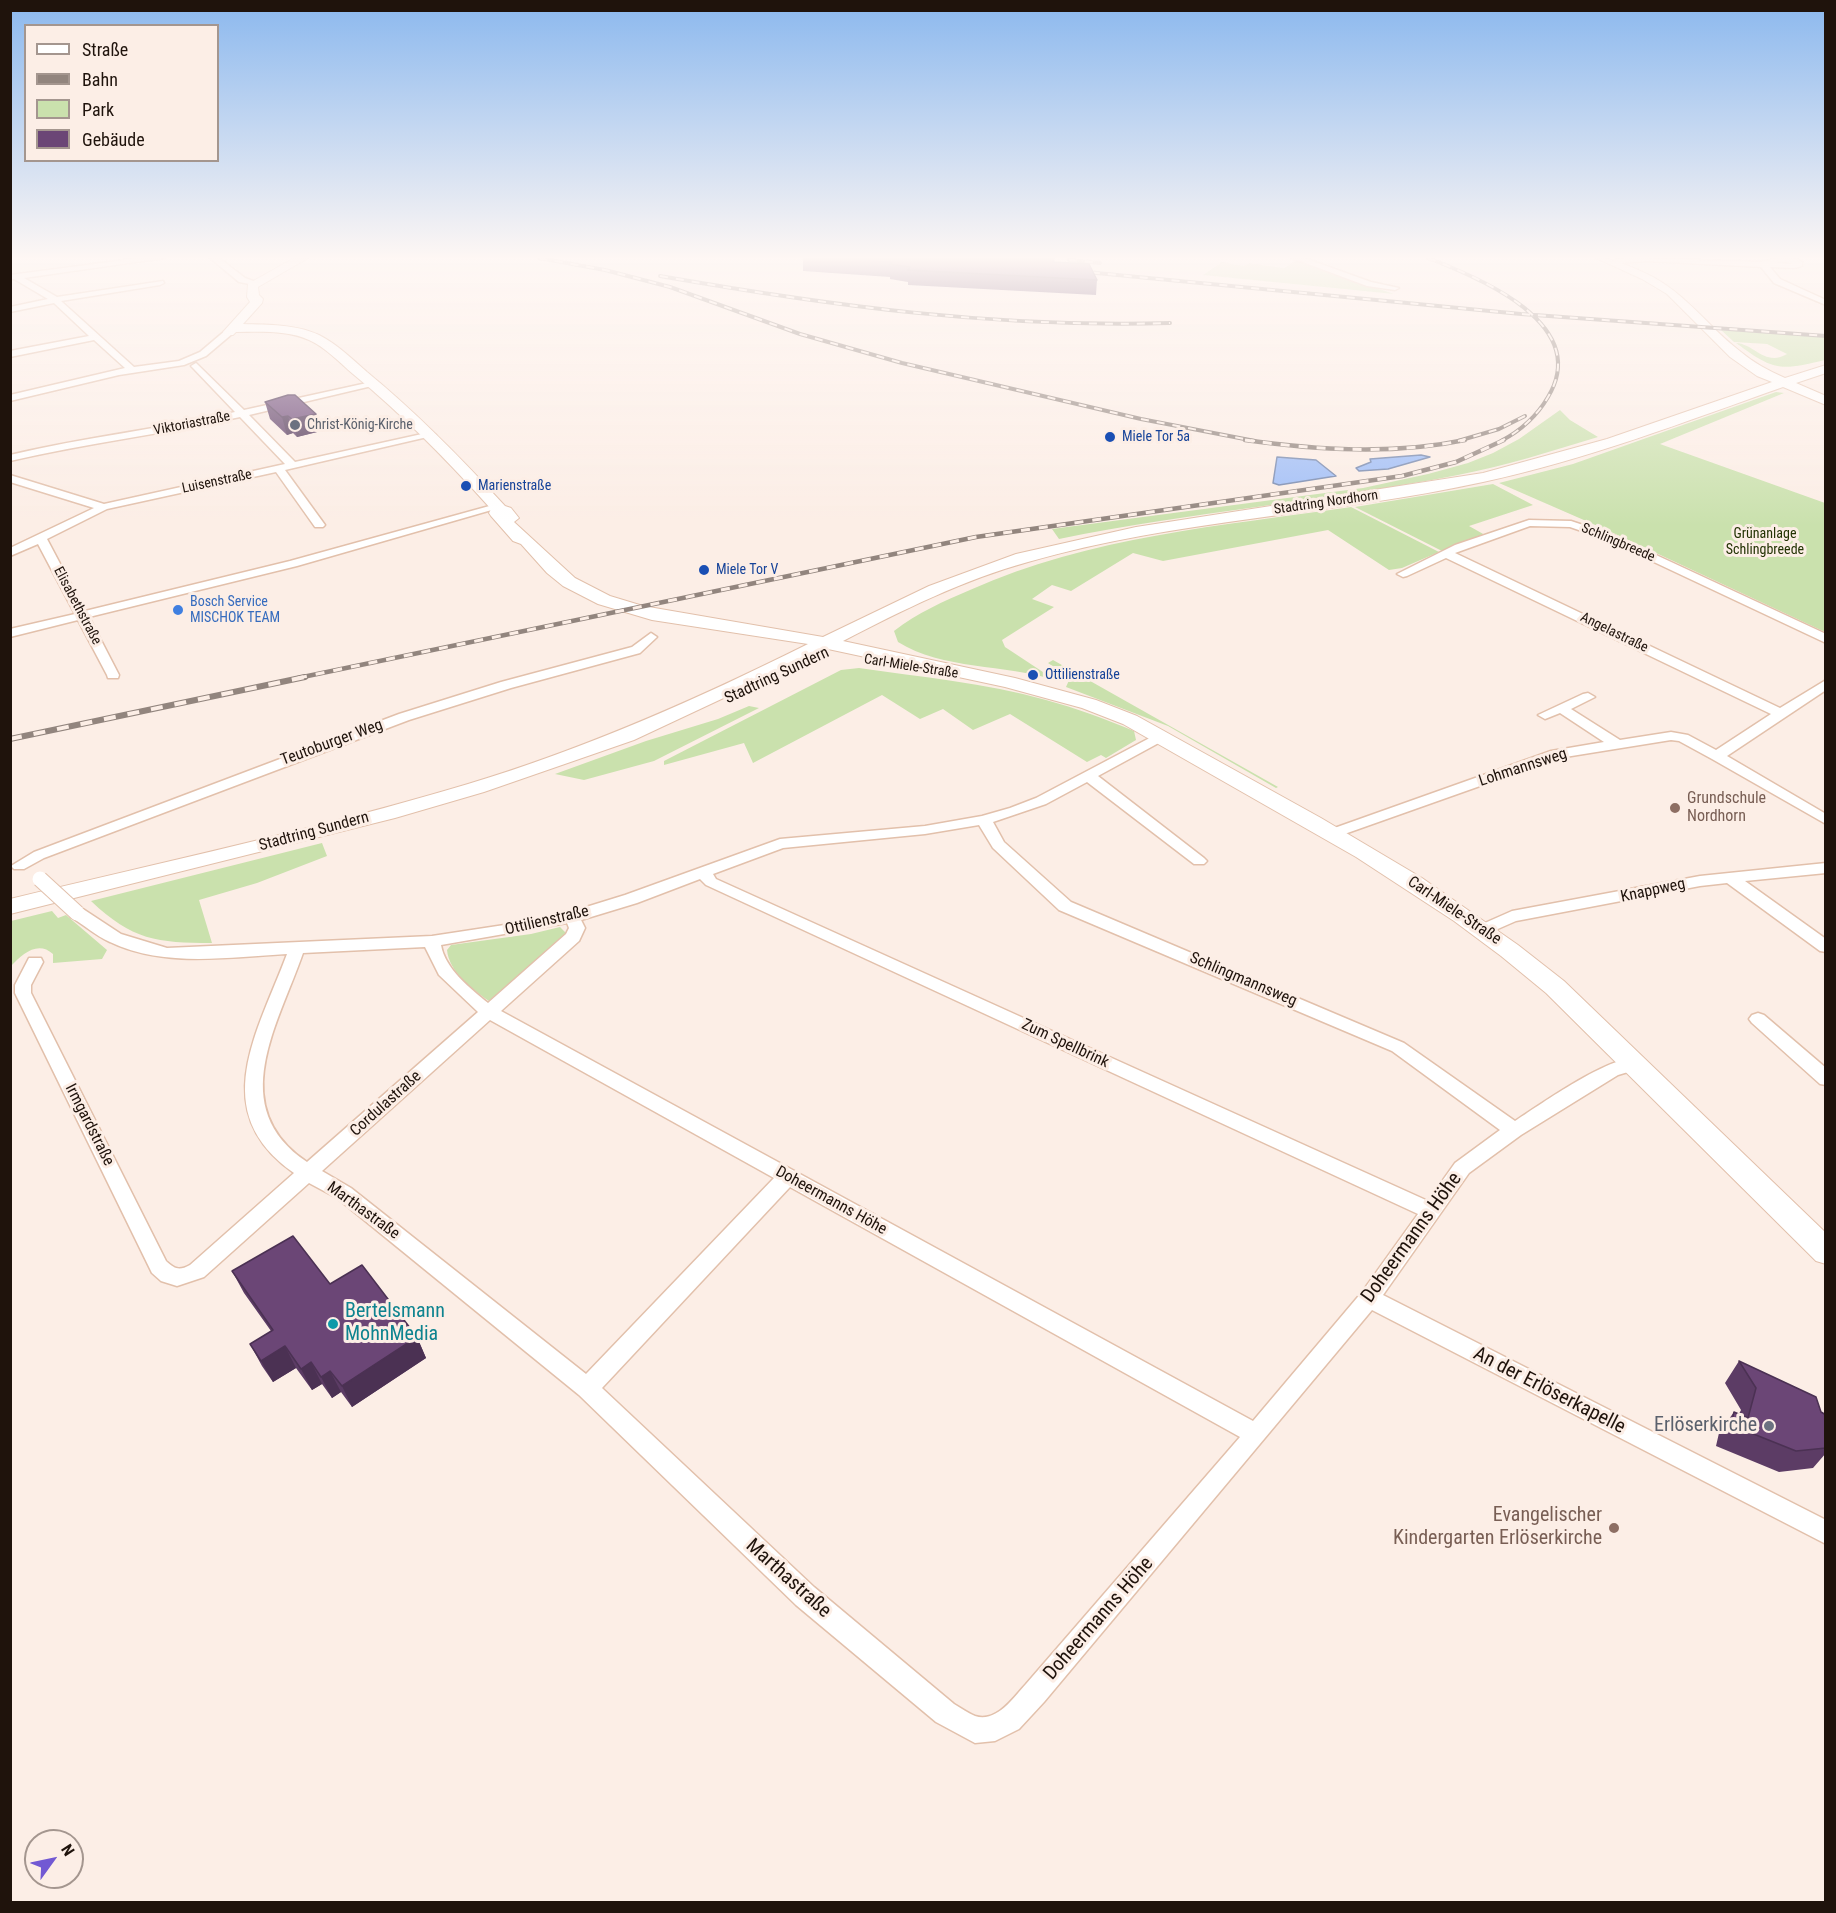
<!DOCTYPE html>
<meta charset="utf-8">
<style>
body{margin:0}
#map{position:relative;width:1836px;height:1913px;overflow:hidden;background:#fceee6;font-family:"Roboto Condensed",sans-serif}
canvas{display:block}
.frame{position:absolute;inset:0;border:12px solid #1f130c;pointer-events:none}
.legend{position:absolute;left:24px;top:24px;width:195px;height:138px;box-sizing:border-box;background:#fceee6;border:2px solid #a4968f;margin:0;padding:8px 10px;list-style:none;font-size:18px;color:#1f130c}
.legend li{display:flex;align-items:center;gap:12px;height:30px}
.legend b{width:30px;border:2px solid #a4968f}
.north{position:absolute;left:24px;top:1829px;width:60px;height:60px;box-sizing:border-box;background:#fceee6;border:2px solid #a4968f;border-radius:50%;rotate:57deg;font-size:16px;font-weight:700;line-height:24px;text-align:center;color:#1f130c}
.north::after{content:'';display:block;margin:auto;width:21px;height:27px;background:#7259d3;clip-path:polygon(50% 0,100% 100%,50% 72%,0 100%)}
</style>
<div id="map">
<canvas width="1836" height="1913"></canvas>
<div class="frame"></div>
<ul class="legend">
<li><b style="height:8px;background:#fff"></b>Straße</li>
<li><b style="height:8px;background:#92857e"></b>Bahn</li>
<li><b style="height:16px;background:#cae1ad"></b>Park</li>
<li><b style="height:16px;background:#6b4676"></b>Gebäude</li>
</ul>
<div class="north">N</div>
</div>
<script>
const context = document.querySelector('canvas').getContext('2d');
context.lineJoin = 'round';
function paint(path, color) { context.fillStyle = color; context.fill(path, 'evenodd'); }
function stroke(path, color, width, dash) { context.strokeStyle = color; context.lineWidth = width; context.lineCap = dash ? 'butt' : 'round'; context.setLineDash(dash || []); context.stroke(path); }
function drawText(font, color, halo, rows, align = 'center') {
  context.font = font + ' "Roboto Condensed",sans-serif'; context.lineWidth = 6; context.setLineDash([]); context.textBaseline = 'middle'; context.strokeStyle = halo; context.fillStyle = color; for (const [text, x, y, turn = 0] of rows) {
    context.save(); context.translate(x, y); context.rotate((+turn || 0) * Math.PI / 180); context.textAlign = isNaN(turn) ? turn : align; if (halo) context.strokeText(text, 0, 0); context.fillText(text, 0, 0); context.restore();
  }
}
const green = new Path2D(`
 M1296 261 1394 294 1203 275 1222 262 1244 266 1249 263 1284 268Z
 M1721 330 1825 337V360C1780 371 1774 371 1736 343 1755 344 1765 367 1787 354L1767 344 1734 342Z
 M1776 392 1784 393 1660 444 1825 503V632L1609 531 1499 483 1573 464Z
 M1560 410 1570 420 1598 437C1552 451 1505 466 1458 475 1326 501 1191 512 1059 539L1052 529 1363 488 1428 474 1468 463 1493 453 1519 439Z
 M1493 484 1533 505 1469 526 1485 535 1442 551 1355 507Z
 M1351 507 1439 552 1402 568 1389 570 1328 530 1163 561 1133 553 1071 591 1052 585 1032 599 1054 607 1002 640 1005 647 1055 680C1005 664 942 670 898 642L894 631C917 613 944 601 970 590 1090 536 1222 526 1351 507Z
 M1053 660 1278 787 1276 788 1168 726 1066 687 1070 678 1048 663Z
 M859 668C921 677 985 683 1046 700 1076 708 1105 719 1134 731L1136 740 1106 758 1101 755 1087 762 1010 714 973 730 943 709 920 719 882 695 753 763 744 743 664 765V761L841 670Z
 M749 706 759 708 654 761 584 780 555 774 646 741 718 719Z
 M322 843 327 856 257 883 199 900 212 943C157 943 132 940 91 901Z
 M52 911 58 918 66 915 107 950 102 959 53 963V954C38 940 22 954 11 966V921Z
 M560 927 567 934 489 1001C472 989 449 972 447 950L451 945 531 934Z`);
const water = new Path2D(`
 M1421 455 1430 457 1388 469 1359 471 1356 468 1371 462 1370 459Z
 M1277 457 1316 460 1336 476 1279 485 1273 483Z`);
const street = new Path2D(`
 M140 258H164L24 278 57 297 163 281 164 283 160 285 61 301 134 367 179 361 200 352 226 330H232V334L206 356 184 365 119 375 10 401V395L125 368 94 340 10 357V351L89 336 54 303 10 312V307L48 299 14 279H10V275Z
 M210 258H219L245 278 259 283 255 285 239 282Z
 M1292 258H1304L1371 282 1399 288 1395 290 1367 286Z
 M1627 258 1761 262C1774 259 1790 255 1802 262V266L1794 268 1770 267 1780 279 1826 300V305L1774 283 1761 267 1646 261 1610 264 1606 262ZM1786 262 1793 264 1776 263Z
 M196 363 244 410 376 381V385L249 415 295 462 431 432 436 435 285 470 325 525 323 527H315L276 472 107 509 47 539 85 611 290 561 493 505 497 504 502 507 297 566 89 617 119 675 118 678H108L107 675 78 620 10 637V629L75 614 38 544 10 556V548L94 508 10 482V475L104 504 285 464 240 417C164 434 86 443 10 461V455C85 437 161 429 235 412L193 368 191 366Z
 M1529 520 1571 521 1613 535 1826 634V643L1605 539 1570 527 1530 526 1455 553 1780 708 1826 680V690L1727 756 1826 814V824L1712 759 1679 741 1671 740 1559 758 1336 837H1326L1324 834 1326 831 1551 751 1604 742 1560 713 1545 719 1538 715 1583 694 1588 693 1595 697 1571 709 1620 740 1671 732 1688 735 1716 750 1771 714 1446 558 1407 576 1403 577 1397 574 1455 545Z
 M651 633 657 637 640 653 511 688 409 720 44 858 24 869H14L11 866 34 852 399 714 501 682 632 647Z
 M1161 732 1168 736 1166 739 1098 776 1204 858 1207 861 1204 864H1194L1087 782 1046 804 993 822 1004 842 1071 902 1404 1043 1515 1121C1538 1106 1614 1052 1638 1059L1641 1064 1638 1069 1618 1075 1521 1135 1469 1173 1383 1295 1826 1520V1544L1372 1310 1044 1702 1019 1729 995 1741 975 1743 936 1722 796 1605 579 1395 337 1198 309 1183 204 1277 177 1286 161 1281 152 1273 15 993V985L29 958H41L43 962 31 985V993L166 1261C175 1269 179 1271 190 1265L294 1173C206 1112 258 1032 287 954 229 957 164 968 110 942 96 936 84 925 71 917L69 913 71 909H83L121 934 167 948 432 936 524 922 570 912 625 895 780 839 925 826 982 816 1010 808 1036 798ZM979 825 993 848 1059 910 1392 1051 1500 1130 1455 1163 1428 1201 716 879 713 874 783 848 925 834ZM700 879 706 885 1418 1214 1362 1292 1253 1421 501 1011 579 941 585 928 581 920 637 903ZM567 923 569 928 566 934 488 1003C470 988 445 969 441 945ZM425 947 439 975 478 1012 307 1162C225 1107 278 1025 303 953ZM490 1020 774 1178 586 1374 351 1188 322 1171ZM790 1187 1240 1437 1026 1684C1014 1697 997 1723 975 1716 968 1713 961 1708 954 1704L814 1587 602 1388Z
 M1826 863V873L1745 881 1826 939V952L1820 951 1727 883 1700 886 1516 921 1484 935 1478 934 1476 930 1478 926 1512 911 1700 876Z
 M1758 1013 1764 1015 1826 1068V1085L1820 1084 1752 1023 1749 1019 1752 1015Z`);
const secondary = new Path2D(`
 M294 258H308L258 287 259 295 263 299 262 303 243 324C268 325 296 324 319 335 337 344 352 359 367 372 417 413 461 458 505 506L511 508 519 518 514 522 575 578 610 596 643 606 823 637 929 586 1016 554 1136 527 1483 473 1607 439 1772 382 1757 376 1730 357 1667 294 1642 279 1596 258C1611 258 1621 263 1636 269 1685 289 1702 322 1741 352 1754 363 1769 371 1785 378L1826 365V373L1796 383 1826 396V405L1783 387C1684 422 1586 460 1483 482 1333 515 1177 519 1028 562 963 580 903 610 843 641L1015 678 1096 700 1137 716 1321 818 1422 878 1518 945 1564 981 1826 1233V1264L1816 1261 1546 993 1501 956 1454 921 1356 857 1123 724 1082 708 1005 687 828 649 634 740 484 792 395 818 10 914V899C163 862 318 829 468 784 585 749 698 699 808 644L652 620 598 604 563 586 547 573 521 544 513 541 491 516 489 513 491 509C447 460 403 415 353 374 339 362 325 347 309 340 287 330 260 332 236 332L233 335H225L223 332 250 302 247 297 248 284Z`);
const railFar2 = new Path2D(`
 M539 258 605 270 670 287 800 334 902 363 1141 419 1255 441
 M1428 258C1480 278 1592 324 1548 397 1537 416 1520 431 1501 441
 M1069 260 1100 263
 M1076 271 1521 314 1826 336
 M660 276C832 306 995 328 1170 323
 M1458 441 1499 429 1525 416`);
const railFar1 = new Path2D(`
 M1245 440C1317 450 1393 455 1465 440
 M298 678 976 537 1402 476 1456 462 1504 440`);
const rail = new Path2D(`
 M10 739 305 677`);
const streetBridge = new Path2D(`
 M40 879 77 913`);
const wall = new Path2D(`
 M803 258H1046L1097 280 1096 295 908 285V282L890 279V277L803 271Z
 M265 402 316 414 321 431 297 437 293 433 287 435 270 419Z
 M232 1271 330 1284 417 1337 426 1358 352 1407 341 1392 332 1398 322 1384 312 1390 296 1368 273 1382 262 1366 250 1344 271 1331 244 1293Z
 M1739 1361 1826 1415V1453L1813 1468 1779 1472 1716 1446 1719 1433 1734 1412 1739 1414 1741 1410 1725 1383Z`);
const shadedWall = new Path2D(`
 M316 414 321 431 297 437 292 419Z
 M288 416 293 433 287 435 282 417Z
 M417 1337 426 1358 352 1407 342 1386Z
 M285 1346 296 1368 273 1382 261 1361Z
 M311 1362 322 1384 312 1390 301 1369Z
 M330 1371 341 1392 332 1398 321 1377Z`);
const building = new Path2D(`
 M830 258H1046L1054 259 1053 262 1089 264 1097 280 908 270 910 267 890 264 892 262Z
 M288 395H295L316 414 292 419 288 416 282 417 265 402Z
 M293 1236 330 1284 362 1265 417 1337 342 1386 330 1371 321 1377 311 1362 301 1369 285 1346 261 1361 250 1344 273 1330 232 1271Z
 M1739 1361 1816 1397 1821 1412 1826 1415V1448L1796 1451 1731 1425 1734 1412 1748 1418 1756 1388Z`);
const markers = [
 [295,425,6,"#6b7280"],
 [1110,437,6,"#1a4fb4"],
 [466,486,6,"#1a4fb4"],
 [704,570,6,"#1a4fb4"],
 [178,610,6,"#3f7fe0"],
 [1033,675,6,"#1a4fb4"],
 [1675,808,6,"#8d6e63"],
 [333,1324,6,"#0f9aa8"],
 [1769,1426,6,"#6b7280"],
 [1614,1528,6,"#8d6e63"]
];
const farStreetnames = [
 ["Viktoriastraße",192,424,-11],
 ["Luisenstraße",217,482,-12],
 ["Stadtring Nordhorn",1326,503,-8],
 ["Schlingbreede",1618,543,23],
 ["Elisabethstraße",77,606,62],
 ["Angelastraße",1614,633,26],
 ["Carl-Miele-Straße",911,667,9]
];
const farWorshipnames = [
 ["Christ-König-Kirche",307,425]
];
const farTransitnames = [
 ["Miele Tor 5a",1122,437],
 ["Marienstraße",478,486],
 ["Miele Tor V",716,570],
 ["Ottilienstraße",1045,675]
];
const farParknames = [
 ["Grünanlage",1765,534],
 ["Schlingbreede",1765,550]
];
const farShopnames = [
 ["Bosch Service",190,602],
 ["MISCHOK TEAM",190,618]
];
const streetNames = [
 ["Stadtring Sundern",777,676,-25],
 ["Teutoburger Weg",332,743,-20],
 ["Lohmannsweg",1523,768,-18],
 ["Stadtring Sundern",314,832,-15],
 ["Knappweg",1653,891,-12],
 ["Carl-Miele-Straße",1454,911,34],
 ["Ottilienstraße",547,921,-13],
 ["Schlingmannsweg",1243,980,23],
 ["Zum Spellbrink",1065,1044,25],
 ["Cordulastraße",386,1104,-42],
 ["Irmgardstraße",89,1125,63],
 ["Doheermanns Höhe",831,1201,29],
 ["Marthastraße",363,1211,36]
];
const educationNames = [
 ["Grundschule",1687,799],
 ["Nordhorn",1687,817]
];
const nearStreetnames = [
 ["Doheermanns Höhe",1412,1238,-54],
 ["An der Erlöserkapelle",1549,1391,27],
 ["Marthastraße",788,1579,42],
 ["Doheermanns Höhe",1099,1619,-49]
];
const nearCulturenames = [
 ["Bertelsmann",345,1312],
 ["MohnMedia",345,1335]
];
const nearWorshipnames = [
 ["Erlöserkirche",1757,1426]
];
const nearEducationnames = [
 ["Evangelischer",1602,1516],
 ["Kindergarten Erlöserkirche",1602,1539]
];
paint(green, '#cae1ad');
paint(water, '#a0bef7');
stroke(water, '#798bb0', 1.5);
stroke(street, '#e2c0ab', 3);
stroke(secondary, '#e2c0ab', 2);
paint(street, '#fff');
paint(secondary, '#fff');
stroke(railFar2, '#92857e', 4);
stroke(railFar1, '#92857e', 4.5);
stroke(rail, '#92857e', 6);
stroke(railFar2, '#fceee6', 2, [8]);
stroke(railFar1, '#fceee6', 3, [9]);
stroke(rail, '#fceee6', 4, [12]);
stroke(streetBridge, '#e2c0ab', 17, []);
stroke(streetBridge, '#fff', 15);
paint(wall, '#5c3c65');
paint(shadedWall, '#4b3153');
paint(building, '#6b4676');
stroke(building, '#4b3153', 1.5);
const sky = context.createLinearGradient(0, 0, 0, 526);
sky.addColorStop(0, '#8bb8ee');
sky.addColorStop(0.49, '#fef7f4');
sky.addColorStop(1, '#fef7f400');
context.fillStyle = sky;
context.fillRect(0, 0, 1836, 526);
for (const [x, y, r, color] of markers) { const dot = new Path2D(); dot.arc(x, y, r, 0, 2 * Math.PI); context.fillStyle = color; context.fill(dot); stroke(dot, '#fceee6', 2); }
drawText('14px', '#1f130c', '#fceee6', farStreetnames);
drawText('14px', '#5b616d', '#fceee6', farWorshipnames, 'left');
drawText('14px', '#164399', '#fceee6', farTransitnames, 'left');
drawText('14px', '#233304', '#fceee6', farParknames);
drawText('14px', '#366cbe', '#fceee6', farShopnames, 'left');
drawText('16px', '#1f130c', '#fceee6', streetNames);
drawText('16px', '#785e54', '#fceee6', educationNames, 'left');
drawText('20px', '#1f130c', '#fceee6', nearStreetnames);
drawText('20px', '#0d838f', '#fceee6', nearCulturenames, 'left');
drawText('20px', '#5b616d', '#fceee6', nearWorshipnames, 'right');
drawText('20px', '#785e54', '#fceee6', nearEducationnames, 'right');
</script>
